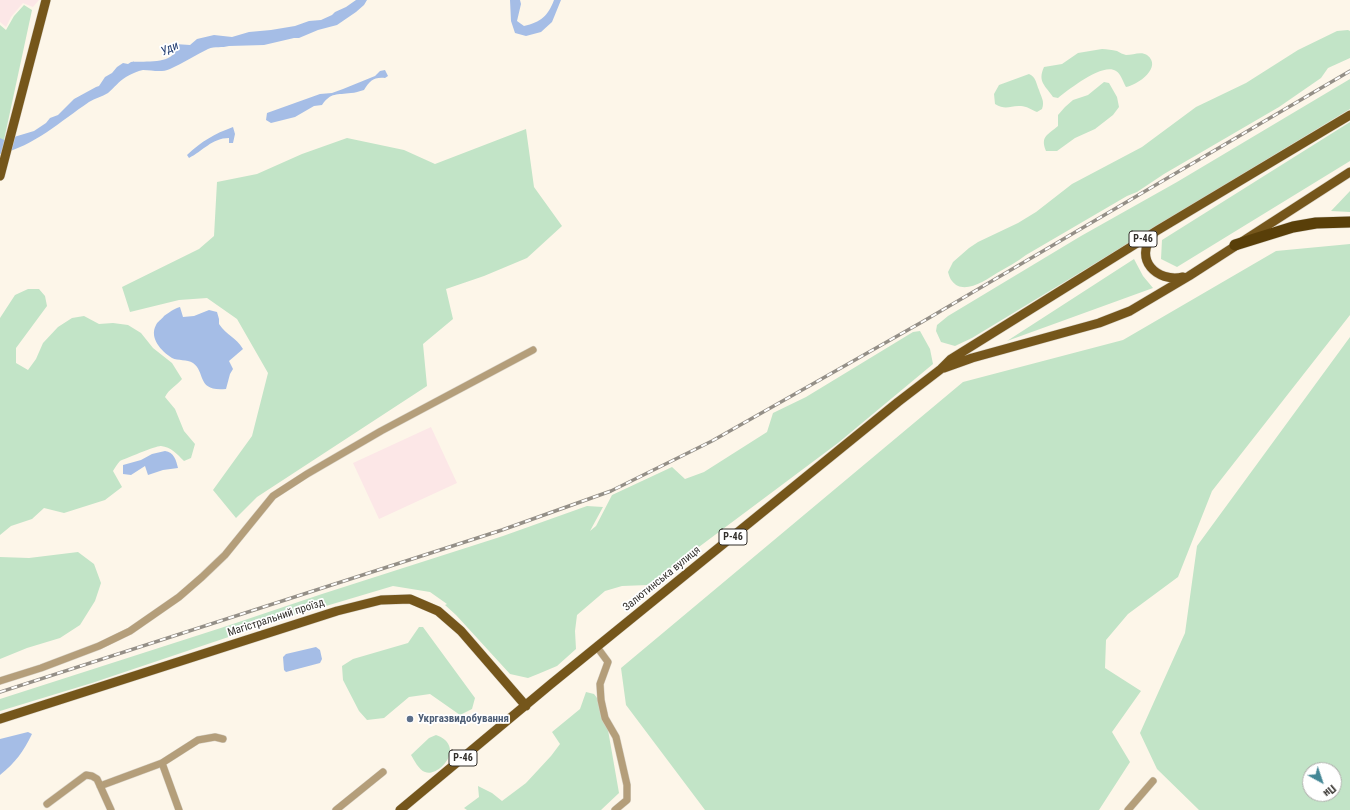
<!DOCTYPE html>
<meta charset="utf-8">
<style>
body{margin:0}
#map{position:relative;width:1350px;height:810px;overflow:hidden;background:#fdf6e9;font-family:"Roboto Condensed",sans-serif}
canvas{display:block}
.north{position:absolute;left:1302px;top:762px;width:40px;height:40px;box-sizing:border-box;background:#fff;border:1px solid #adacaa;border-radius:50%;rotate:140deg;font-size:11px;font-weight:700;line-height:16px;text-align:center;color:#322f2b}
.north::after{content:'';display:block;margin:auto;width:14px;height:18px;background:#448796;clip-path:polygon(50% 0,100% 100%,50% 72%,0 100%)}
</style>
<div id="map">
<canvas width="1350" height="810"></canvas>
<div class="north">Пн</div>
</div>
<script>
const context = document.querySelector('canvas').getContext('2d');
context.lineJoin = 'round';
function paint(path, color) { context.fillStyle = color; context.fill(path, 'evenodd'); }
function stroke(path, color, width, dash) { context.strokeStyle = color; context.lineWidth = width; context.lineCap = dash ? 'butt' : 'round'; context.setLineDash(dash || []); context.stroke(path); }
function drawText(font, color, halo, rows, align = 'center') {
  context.font = font + ' "Roboto Condensed",sans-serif'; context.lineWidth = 3.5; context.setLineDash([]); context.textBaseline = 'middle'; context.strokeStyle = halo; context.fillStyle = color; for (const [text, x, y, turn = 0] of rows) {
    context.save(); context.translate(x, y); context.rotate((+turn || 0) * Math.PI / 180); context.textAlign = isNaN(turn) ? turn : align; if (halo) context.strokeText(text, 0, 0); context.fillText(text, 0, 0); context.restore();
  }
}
const commercial = new Path2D(`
 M0 0H39L33 7 23 3 11 17 6 27 0 22Z
 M431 427 457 483 379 519 353 463Z`);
const green = new Path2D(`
 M24 5 32 10 4 140 0 151V25L6 30 14 16Z
 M1348 30 1350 31V58L1328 68 1321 78 1279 107 1164 174 1137 192 1127 196 1026 255C1017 262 1007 267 997 273 986 280 963 296 952 281 950 279 949 275 948 272L953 262 969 248 978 242 1018 223 1036 212 1072 184 1142 147 1196 107 1246 83 1298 50 1337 31Z
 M1102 49C1107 49 1112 50 1117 51 1120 53 1123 54 1126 55 1133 55 1141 51 1147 55 1163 67 1138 85 1126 87 1123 82 1121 74 1116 71 1103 62 1068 90 1058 98L1053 97C1046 86 1037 82 1044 67L1062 64 1078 53Z
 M1029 74C1036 77 1036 83 1039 90 1041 97 1045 101 1042 109L1037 112C1032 110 1026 106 1021 106 1010 105 1007 111 995 104L994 94 999 85Z
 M1350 79V109L972 338 955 346 941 342 936 331 937 325 948 316 1081 236 1177 182Z
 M1104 82 1109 83 1117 97 1119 107 1113 115 1095 129 1075 138 1057 151H1046C1040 136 1048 135 1058 126V115L1065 107 1073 100 1088 95Z
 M1350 122V161L1177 267 1161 259 1162 240Z
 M526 129 534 187 562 226 527 258 484 276 446 289 453 319 423 344 427 386 257 497 236 518 213 490 252 436 268 373 237 319 207 298 179 300 130 312 122 287 199 249 214 236 217 182 257 174 302 154 347 138 404 150 435 164Z
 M1350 191V212L1331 211Z
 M1350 244V315L1212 491 1178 577 1128 614 1106 640 1105 668 1141 691 1112 732 1130 762 1099 810H705L626 705 621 668 963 382 1123 340 1276 251Z
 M1134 259 1143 276 1153 288 1007 341Z
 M28 289H39L45 296 47 306 16 348V363L28 370 36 359 43 343 58 327 72 318 84 316 99 324 113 323 128 325 141 333 153 348 172 363 182 379C176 386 169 389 165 397L175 409 184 431 195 444 191 458 184 461C177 454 171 447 161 446 158 445 124 459 120 461 117 464 115 468 113 471L122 487 105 500 64 513 44 508 32 519 11 526 0 535V318L15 295Z
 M920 331 930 349 933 364 838 443 648 585 622 586 605 591 577 615 575 631 576 649 557 666 538 674 528 678 510 674 456 615 445 605 447 604 430 592 393 586 279 620 92 683 0 711V699L227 626 322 594 503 536 587 506 603 507 590 531 596 526 612 495 672 467 685 479 704 472 767 432 773 413 806 397 913 332Z
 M1350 337V810H1199L1157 769 1140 733 1185 633 1197 546ZM1310 770H1334V794H1310Z
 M78 552 94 564 101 583 95 601 80 625 60 638 27 648 0 659V557L29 558Z
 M419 627H423L475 698 472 709 460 715 430 694 409 697 384 718 367 720 359 711 343 680 342 666 353 659 408 643Z
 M586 692 594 694 604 707 619 793 601 810H467L464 808 479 797 478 786 492 793 502 801 526 783 551 756 560 744 552 732 580 709Z
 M436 735C467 746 439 778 425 772 419 770 414 760 411 755L429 738Z`);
const water = new Path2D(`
 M356 0H367L364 5 356 12 337 25 318 30 299 38H294L264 45 229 46C222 48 215 46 208 49 196 55 183 63 170 69 161 73 152 70 143 70 138 71 131 74 126 77 119 81 114 88 108 93 102 97 95 98 89 102 61 121 34 146 0 154V138L4 140 34 131 46 123 50 118 58 115 74 99 96 87 99 86 105 77 112 73 117 67 123 63 128 64 131 62C140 61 168 64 174 53 175 51 175 46 175 44L190 45 197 39 214 35 232 37 249 32 271 30 295 26 309 21 321 20 332 15 335 12 346 7Z
 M510 0H520L521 4 517 21 524 26C541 22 548 16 554 0H561L552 22 541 32 526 36 515 33 511 21Z
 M385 70 388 76 385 78C373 77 370 81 364 90 359 91 355 93 351 93 337 95 331 92 322 105L314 106 295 117 271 123 266 120 267 113 320 94 332 93 343 89 375 76 380 71Z
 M233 127 235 134 233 143H229V138C212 138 203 151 189 158L187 155C202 141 214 134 233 127Z
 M180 307 183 317 194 316 209 310 217 312 219 319V324C227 336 236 337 243 349L229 361 233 369 230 374 226 389C196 392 206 372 193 363 187 359 178 361 172 358 161 351 149 338 156 325 157 322 162 319 164 316 170 312 173 309 180 307Z
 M165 451C174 452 176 460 178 468L163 470 148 475 145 466 131 475 123 474V465L141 460 152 454Z
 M316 647 320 650 322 659 320 663 286 672 284 670 283 657 286 654Z
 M28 732 32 734C23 752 16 762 0 775V739Z`);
const minor = new Path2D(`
 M597 647 608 662 600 684 601 700 605 718 616 737 627 785V800L615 810
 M0 681 41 668 99 646 130 631 179 597 202 577 225 555 273 496 307 474 381 431 533 350
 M162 763 179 810
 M100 786 162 763 198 740 215 737 223 739
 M47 804 86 775 92 776 97 779 111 810
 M336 810 383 772
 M1128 810 1153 781`);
const major = new Path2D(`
 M0 176 46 0
 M1153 235C1133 259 1157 283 1183 277
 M944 368 972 358 1099 323 1130 311 1189 276 1350 172
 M0 719 337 611 381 600 410 599 438 611 461 631 526 706
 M400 810 551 684 898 402 941 369 951 359 1158 230 1350 115`);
const highway = new Path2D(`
 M1235 245 1293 227 1316 223 1350 222`);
const rail = new Path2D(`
 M0 692 502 530 611 491 712 441 922 322 1350 71`);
const markers = [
 [410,719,4,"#5c6f8a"]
];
const shields = [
 [1143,239,28],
 [733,537,28],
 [463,758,28]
];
const shieldNames = [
 ["Р-46",1143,239],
 ["Р-46",733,537],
 ["Р-46",463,758]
];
const streetNames = [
 ["Залютинська вулиця",662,579,-39],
 ["Магістральний проїзд",276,618,-18]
];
const serviceNames = [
 ["Укргазвидобування",418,719]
];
const waterNames = [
 ["Уди",170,49,-24]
];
paint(commercial, '#fce7e7');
paint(green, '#c2e4c7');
paint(water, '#a5bde6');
stroke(minor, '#d8d2c7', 8);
stroke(major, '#d8d2c7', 10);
stroke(highway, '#d8d2c7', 12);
stroke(minor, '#b49e7a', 7);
stroke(major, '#75561b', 9);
stroke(highway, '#593f09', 11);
stroke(rail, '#948f87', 3.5);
stroke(rail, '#fff', 2, [6]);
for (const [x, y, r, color] of markers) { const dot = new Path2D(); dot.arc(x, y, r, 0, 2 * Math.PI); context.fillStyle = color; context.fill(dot); stroke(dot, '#fff', 1.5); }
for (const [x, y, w] of shields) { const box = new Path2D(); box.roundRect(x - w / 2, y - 8, w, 16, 3); context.fillStyle = '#fff'; context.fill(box); stroke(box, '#322f2b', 1); }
drawText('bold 10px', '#322f2b', null, shieldNames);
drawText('11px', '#322f2b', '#fff', streetNames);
drawText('bold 11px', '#4e5e75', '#fff', serviceNames, 'left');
drawText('italic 12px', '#254074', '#fff', waterNames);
</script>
